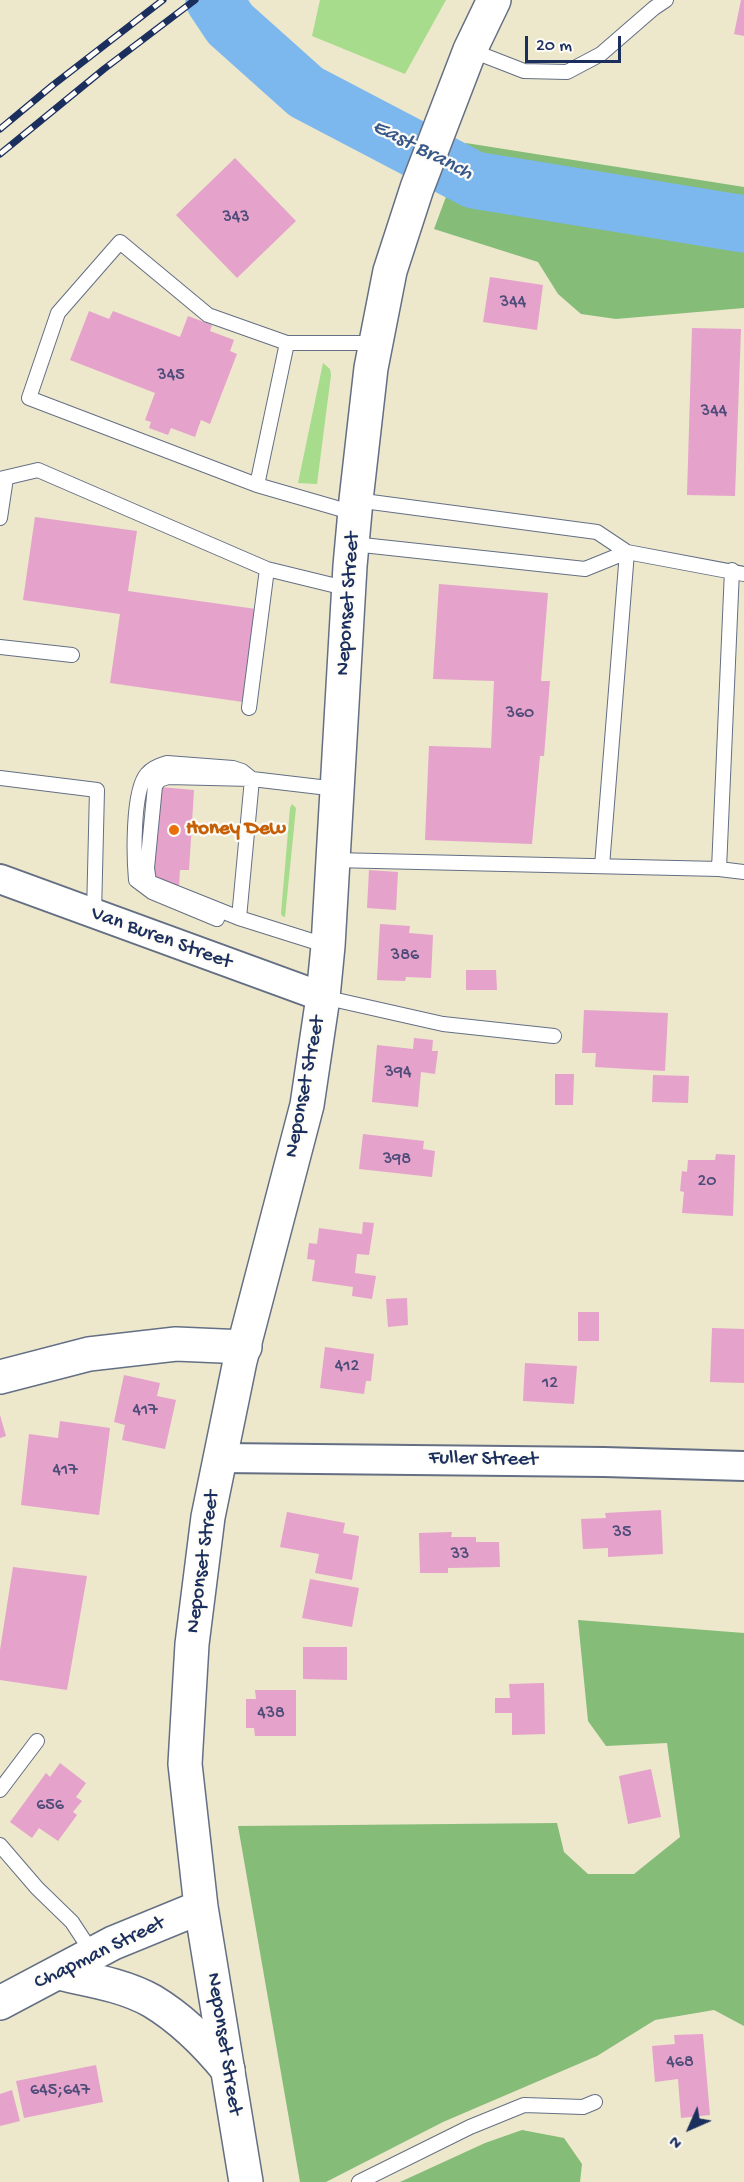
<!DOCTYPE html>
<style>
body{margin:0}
#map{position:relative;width:744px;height:2182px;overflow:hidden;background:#ede7cc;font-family:"Gochi Hand",sans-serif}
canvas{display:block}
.north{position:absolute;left:660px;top:2098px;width:60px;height:60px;-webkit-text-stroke:4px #fdfcf7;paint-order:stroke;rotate:225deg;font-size:16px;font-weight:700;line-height:24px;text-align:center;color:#1b2f5e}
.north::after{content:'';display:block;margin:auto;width:21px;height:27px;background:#1b2f5e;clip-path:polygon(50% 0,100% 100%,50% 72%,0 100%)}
.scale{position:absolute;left:525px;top:36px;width:96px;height:27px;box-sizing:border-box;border:3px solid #1b2f5e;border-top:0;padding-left:8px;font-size:18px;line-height:21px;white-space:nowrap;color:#1b2f5e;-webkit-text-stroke:4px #fdfcf7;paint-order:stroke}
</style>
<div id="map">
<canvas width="744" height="2182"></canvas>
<div class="north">N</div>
<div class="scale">20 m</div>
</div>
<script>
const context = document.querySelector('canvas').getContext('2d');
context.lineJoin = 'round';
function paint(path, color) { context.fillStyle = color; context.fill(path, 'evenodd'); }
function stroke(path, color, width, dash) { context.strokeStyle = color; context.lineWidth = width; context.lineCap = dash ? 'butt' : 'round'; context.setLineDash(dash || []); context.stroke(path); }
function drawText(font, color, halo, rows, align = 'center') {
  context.font = font + ' "Gochi Hand",sans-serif'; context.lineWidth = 4.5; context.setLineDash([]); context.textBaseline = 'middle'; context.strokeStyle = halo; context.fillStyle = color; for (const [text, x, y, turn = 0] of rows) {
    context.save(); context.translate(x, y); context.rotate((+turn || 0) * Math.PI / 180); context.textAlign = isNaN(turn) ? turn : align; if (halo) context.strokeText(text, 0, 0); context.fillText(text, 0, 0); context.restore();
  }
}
const green = new Path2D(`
 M320 0H446L405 74 312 36Z
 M323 363 330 369 331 375 317 484 298 483Z
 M292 804 296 808 285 917 282 916 281 913 290 808Z`);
const forest = new Path2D(`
 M466 143 744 187V308L616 319 581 314 558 294 538 262 434 229Z
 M578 1620 744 1633V2026L714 2010 655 2020 597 2056 443 2122 326 2182H300L238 1826 557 1823 564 1852 588 1874H634L680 1837 667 1743 606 1746 588 1721Z
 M522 2130 564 2138 582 2164 580 2182H400L485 2143Z`);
const river = new Path2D(`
 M214 0 230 24 306 92 474 180 744 224`);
const building = new Path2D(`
 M741 0H744V36L734 34Z
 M235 158 296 221 237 278 176 215Z
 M490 277 543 285 537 330 483 322Z
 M89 311 109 319 113 311 180 337 188 316 212 325 210 331 234 340 230 351 237 354 210 424 201 420 195 437 171 428 168 435 149 428 151 422 145 420 155 393 70 360Z
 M692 328 741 329 735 496 687 495Z
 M35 517 137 531 128 591 256 609 243 702 110 683 120 614 23 600Z
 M439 584 548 593 541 681H550L544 756H540L532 844 425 840 429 746 491 748 494 681 433 679Z
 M160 787 194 790 189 870H180L179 887 152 876Z
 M369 870 398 872 396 910 367 908Z
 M380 924 410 926 409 933 433 935 431 978 406 977 405 981 377 980Z
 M466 970H496L497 990H466Z
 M584 1010 668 1013 665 1071 595 1067 596 1053H582Z
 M414 1038 433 1040 432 1051H438L435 1074 421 1072 418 1107 372 1102 377 1045 413 1049Z
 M555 1074H574L573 1105H555Z
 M653 1075 689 1076 688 1103 652 1102Z
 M363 1134 424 1141 423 1149 435 1151 432 1177 359 1169Z
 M716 1154 735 1155 733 1216 682 1213 684 1192 680 1191 682 1171 687 1172 688 1160H715Z
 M363 1222 374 1223 369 1255 357 1254 355 1273 376 1276 372 1299 352 1296 353 1287 312 1281 315 1260 307 1259 309 1243 317 1244 319 1228 362 1234Z
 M407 1298 408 1325 388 1327 386 1299Z
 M578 1312H599V1341H578Z
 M712 1328 744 1329V1383L710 1382Z
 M325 1347 374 1354 371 1381H366L364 1394 320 1388Z
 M525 1363 577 1366 574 1404 523 1401Z
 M124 1375 160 1383 157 1396 176 1400 165 1449 122 1440 125 1425 114 1422Z
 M0 1415 6 1436 0 1438Z
 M60 1421 110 1428 99 1515 21 1505 29 1434 58 1438Z
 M661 1510 663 1554 608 1557V1548L583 1549 581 1519 606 1518 605 1513Z
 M287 1512 345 1523 343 1533 359 1536 352 1580 315 1573 319 1554 280 1547Z
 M452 1532 451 1537H476V1542H499L500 1567 448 1568V1573H420L419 1533Z
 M13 1567 87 1576 67 1690 0 1680V1650Z
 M310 1579 359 1588 352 1627 302 1618Z
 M303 1647H347V1680L303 1679Z
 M544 1683 545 1734 512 1735V1713H495V1698H510L509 1684Z
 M255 1690H296V1736H255L254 1728H246V1699H256Z
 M60 1763 86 1783 76 1797 82 1801 73 1812 77 1815 58 1841 39 1828 32 1838 10 1822 46 1773 50 1777Z
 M651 1769 661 1817 628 1824 619 1776Z
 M703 2034 710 2115 681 2118 678 2079 655 2082 652 2046 675 2044 674 2035Z
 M96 2065 103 2102 24 2118 16 2081Z
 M12 2090 20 2121 0 2126V2094Z`);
const service = new Path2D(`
 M470 50 524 71 567 72 601 54 654 8 666 0
 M0 479 38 470 267 569 349 589
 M257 485 287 343
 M356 500 597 532 627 552 744 574
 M354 513 257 485 29 398 58 313 120 242 208 315 287 343H376
 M0 518 6 478
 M353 544 585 569 627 552
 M0 647 72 655
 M249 708 267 569
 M0 778 97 790 94 914
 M333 860 719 869 732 570
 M602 866 627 552
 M719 869 744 872
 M239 918 252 779
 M217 919 152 892 136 880C134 858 132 791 147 774 152 768 160 765 167 763L233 768 242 771 252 779
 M328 946 239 918 149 882 147 868 155 786 159 780 168 777 252 779 337 789
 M323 997 443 1024 554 1036
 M0 1790 37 1741
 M0 1845 37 1888 72 1922 93 1954
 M359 2182 470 2127 524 2105 583 2107 595 2102`);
const minor = new Path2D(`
 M0 879 323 997
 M221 1458 604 1462 744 1466`);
const tertiary = new Path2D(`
 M0 1377 89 1354 176 1344 245 1347
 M58 1973C89 1980 124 1985 152 2001 182 2019 206 2043 228 2070`);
const secondary = new Path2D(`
 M0 2003 113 1943 201 1907
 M246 2182 201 1907 185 1764 192 1644 208 1517 240 1361 307 1105 323 997 328 946 350 566 356 500 371 368 390 271 417 188 470 50 494 0`);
const rail = new Path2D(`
 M0 129 53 85 163 0
 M0 154 104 69 195 0`);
const markers = [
 [174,830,6,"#e8710a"]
];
const numberNames = [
 ["343",236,218],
 ["344",513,303],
 ["345",171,376],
 ["344",714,412],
 ["360",520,714],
 ["386",405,956],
 ["394",398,1073],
 ["398",397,1160],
 ["20",707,1182],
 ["412",347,1367],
 ["12",550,1384],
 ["417",145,1411],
 ["417",65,1471],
 ["35",622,1533],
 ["33",460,1555],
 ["438",271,1714],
 ["656",50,1806],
 ["468",680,2063],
 ["645;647",60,2091]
];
const streetNames = [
 ["Neponset Street",349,604,-86],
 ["Van Buren Street",161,939,20],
 ["Neponset Street",306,1087,-79],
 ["Fuller Street",483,1460,1],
 ["Neponset Street",204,1562,-82],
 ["Chapman Street",100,1954,-26],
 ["Neponset Street",223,2044,81]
];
const foodNames = [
 ["Honey Dew",186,830]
];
const waterNames = [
 ["East Branch",422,151,27]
];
paint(green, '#a7dc8c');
paint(forest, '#85bc78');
stroke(river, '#7cb8ee', 57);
paint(building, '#e5a2cb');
stroke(service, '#646f84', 16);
stroke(minor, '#646f84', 32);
stroke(tertiary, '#646f84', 36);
stroke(secondary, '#646f84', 36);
stroke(service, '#fff', 14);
stroke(minor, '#fff', 28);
stroke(tertiary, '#fff', 33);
stroke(secondary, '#fff', 33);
stroke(rail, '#1b2f5e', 7);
stroke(rail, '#fdfcf7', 4.5, [14]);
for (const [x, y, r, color] of markers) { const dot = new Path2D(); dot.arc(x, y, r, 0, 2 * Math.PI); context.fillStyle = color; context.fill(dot); stroke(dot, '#fdfcf7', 2); }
drawText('18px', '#4e4c79', null, numberNames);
drawText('21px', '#1b2f5e', '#fdfcf7', streetNames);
drawText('bold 21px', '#c56008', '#fdfcf7', foodNames, 'left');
drawText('italic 22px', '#385889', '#fdfcf7', waterNames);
</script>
